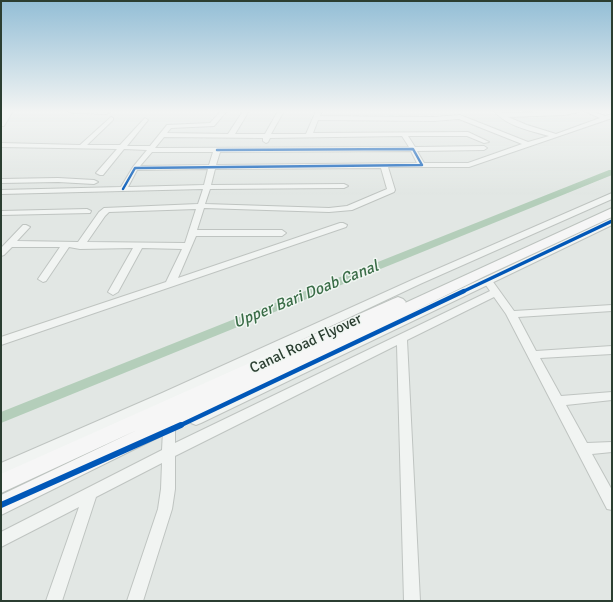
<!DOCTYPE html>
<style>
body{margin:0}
#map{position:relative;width:613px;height:602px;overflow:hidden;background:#e2e7e4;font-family:Signika,sans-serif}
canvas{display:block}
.frame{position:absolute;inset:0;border:2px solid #2b3e31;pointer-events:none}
</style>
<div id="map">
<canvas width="613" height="602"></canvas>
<div class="frame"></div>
</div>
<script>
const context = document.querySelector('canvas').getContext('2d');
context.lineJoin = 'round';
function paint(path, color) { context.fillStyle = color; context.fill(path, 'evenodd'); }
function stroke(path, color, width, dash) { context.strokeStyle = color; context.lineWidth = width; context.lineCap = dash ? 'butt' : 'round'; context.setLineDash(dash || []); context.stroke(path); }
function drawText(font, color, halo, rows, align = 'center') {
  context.font = font + ' Signika,sans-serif'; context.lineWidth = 3; context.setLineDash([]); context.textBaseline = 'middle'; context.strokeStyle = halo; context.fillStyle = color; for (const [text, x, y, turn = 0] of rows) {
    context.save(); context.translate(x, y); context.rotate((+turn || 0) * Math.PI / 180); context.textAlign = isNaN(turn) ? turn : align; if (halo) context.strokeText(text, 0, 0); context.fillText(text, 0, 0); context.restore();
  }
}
const canal = new Path2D(`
 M609 170H612V175L1 423V412Z`);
const minor = new Path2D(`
 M68 111H109L110 112 107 114 71 113Z
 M221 111H227L214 126 171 128 167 133 228 134 243 111H249L235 134H265L278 111H284L271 134H306L316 111H322L320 116 434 117 460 115 528 142 549 136C531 131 506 126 494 111H500L503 113 580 111 579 112 565 115 508 117 527 125 556 134 600 118 584 111H591L605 116 612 114V118L469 167H388L395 190 394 192 352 210 329 212 204 208 197 230H282L286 233 282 236H196L178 278 340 223H343L347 225 346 227 1 345V337L166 282 182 249 142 248 118 292 113 295 108 292 133 248 80 249 69 247 46 281 43 282 38 279 60 247H12L4 255 1 256V248L23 225H26L30 227 17 241 78 242 99 212 104 208 198 204 203 189 1 194V190L121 187 133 167 147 150 124 149 103 175H100L96 173 117 149 1 147V143L80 145 111 117 113 118V120L87 145H120L145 118 148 120 127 146H150L167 125 210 123ZM459 119 522 144 468 163H424L417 151 484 150 487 148 484 146 415 147 408 136H467L484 143 489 142 468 132 313 133 318 120 434 121ZM402 136 409 147 155 148 164 137 263 138V141L266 143 268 142 270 138ZM411 151 417 163 216 165 220 152ZM152 152H213L209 165 140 166ZM381 168 387 189 347 206 329 208 205 204 210 189 344 188 348 186 344 184 211 185 215 169ZM208 169 204 185 128 187 137 170ZM196 209 185 243 87 242 105 216 109 212Z
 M58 178 94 180 98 182 94 184 58 182 1 183V179Z
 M87 209 91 211 90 213 1 215V211Z
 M488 278 491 279 514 311 612 305V311L518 317 536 351 612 346V354L540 358 561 396 612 392V400L566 405 587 443 612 442V452L592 454 612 490V510L607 509 506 314 494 297 407 340 420 601H404L397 345 175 456V489L172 509 143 601H127L158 509 161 489 162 463 96 497 62 601H46L79 507 1 547V532L162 450 163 431 164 427 169 426 174 427 175 431V443L490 291 483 281Z`);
const tertiary = new Path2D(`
 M7 111H13L4 126H1V119Z
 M612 193V199L420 284 172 401 1 477V463L162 393 412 280Z
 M612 218V225L201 423 196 425 191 423 188 419 191 415Z`);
const primary = new Path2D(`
 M1 111H9L4 118 1 119Z
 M612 208V217L485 276 1 515V495L137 430 1 493V474L393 299 398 297 403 299 406 302 405 303Z`);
const cyclewayFar3 = new Path2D(`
 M123 189 135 168 422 165 413 149 217 150`);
const cyclewayFar2 = new Path2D(`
 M462 292 612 221`);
const cyclewayFar1 = new Path2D(`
 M179 426 464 291`);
const cycleway = new Path2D(`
 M1 505 181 425`);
const streetNames = [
 ["Canal Road Flyover",306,344,-25]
];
const waterNames = [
 ["Upper Bari Doab Canal",306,295,-22]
];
paint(canal, '#b4ceba');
stroke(minor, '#bfc4c1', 2);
stroke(tertiary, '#bfc4c1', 2);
stroke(primary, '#bdc3bf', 2);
paint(minor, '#f1f4f2');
paint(tertiary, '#f1f4f2');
paint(primary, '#f6f6f6');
stroke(cyclewayFar3, '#0057b8', 2.5);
stroke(cyclewayFar2, '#0057b8', 3.5);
stroke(cyclewayFar1, '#0057b8', 4.5);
stroke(cycleway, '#0057b8', 6);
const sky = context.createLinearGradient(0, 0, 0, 195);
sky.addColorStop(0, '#93bed6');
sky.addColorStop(0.57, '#f2f4f3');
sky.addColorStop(1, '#f2f4f300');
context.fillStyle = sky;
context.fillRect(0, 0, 613, 195);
drawText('15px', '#2b3e31', '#f0f6f2', streetNames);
drawText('italic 16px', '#3a6d47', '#f0f6f2', waterNames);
</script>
